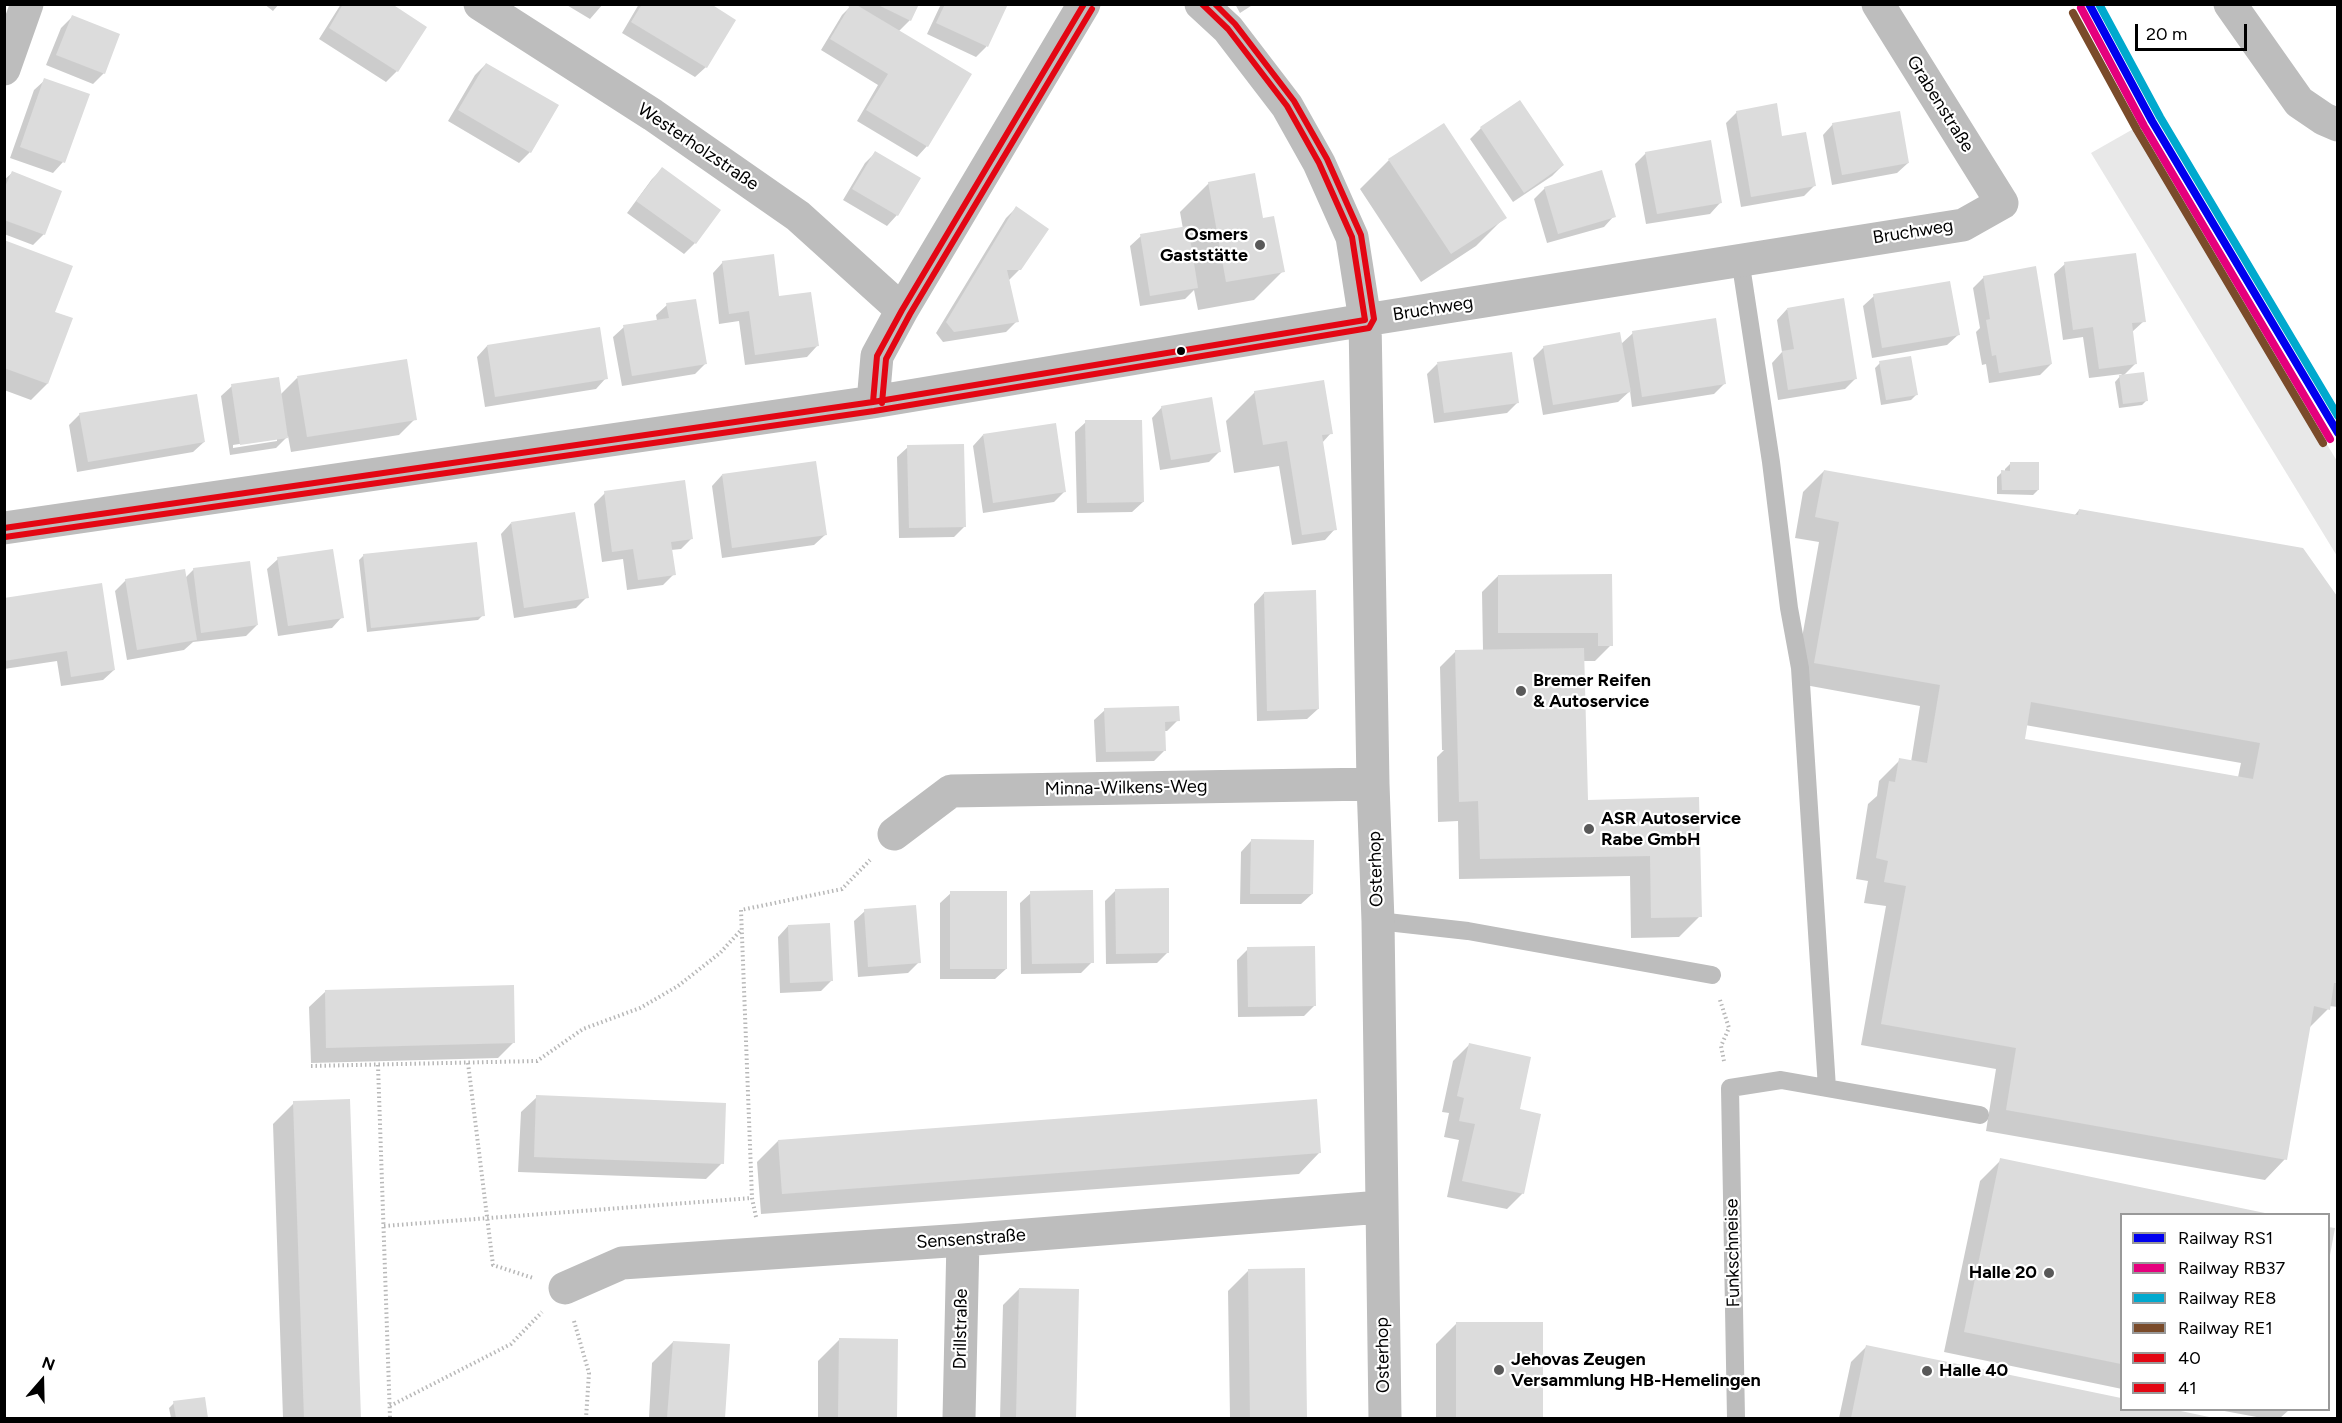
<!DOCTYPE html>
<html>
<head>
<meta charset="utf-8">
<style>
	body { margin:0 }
	#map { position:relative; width:2342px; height:1423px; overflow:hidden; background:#fff; font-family:Figtree,sans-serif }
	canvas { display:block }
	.frame { position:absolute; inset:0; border:6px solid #000; pointer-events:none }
	.legend { position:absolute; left:2120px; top:1213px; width:210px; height:198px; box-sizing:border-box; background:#fff; border:2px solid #999; margin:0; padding:8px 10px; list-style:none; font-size:18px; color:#000 }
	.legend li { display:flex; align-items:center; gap:12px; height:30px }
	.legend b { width:30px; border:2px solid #999 }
	.north { position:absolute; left:12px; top:1351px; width:60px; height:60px; -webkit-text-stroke:4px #fff; paint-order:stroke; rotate:20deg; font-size:16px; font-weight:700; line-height:24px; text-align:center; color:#000 }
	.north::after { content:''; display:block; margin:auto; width:21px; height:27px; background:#000; clip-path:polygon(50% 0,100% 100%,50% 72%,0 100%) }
	.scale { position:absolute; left:2135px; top:24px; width:112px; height:27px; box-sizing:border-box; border:3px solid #000; border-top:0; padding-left:8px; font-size:18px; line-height:21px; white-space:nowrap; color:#000; -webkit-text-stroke:4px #fff; paint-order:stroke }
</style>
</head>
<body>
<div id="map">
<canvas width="2342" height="1423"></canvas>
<div class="frame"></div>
<ul class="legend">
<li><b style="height:8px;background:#00e"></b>Railway RS1</li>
<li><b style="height:8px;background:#e5007d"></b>Railway RB37</li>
<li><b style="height:8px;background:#00a9ce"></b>Railway RE8</li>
<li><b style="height:8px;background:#7a4b2a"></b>Railway RE1</li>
<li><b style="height:8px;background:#e30613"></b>40</li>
<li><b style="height:8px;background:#e30613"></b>41</li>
</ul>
<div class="north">N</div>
<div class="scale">20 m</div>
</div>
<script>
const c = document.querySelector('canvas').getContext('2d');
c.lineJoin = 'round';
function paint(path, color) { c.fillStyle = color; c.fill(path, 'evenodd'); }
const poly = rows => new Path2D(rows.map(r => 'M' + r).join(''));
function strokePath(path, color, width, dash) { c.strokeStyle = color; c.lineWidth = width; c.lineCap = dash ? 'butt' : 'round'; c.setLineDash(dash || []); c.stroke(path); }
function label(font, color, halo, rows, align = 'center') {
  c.font = font + ' Figtree,sans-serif'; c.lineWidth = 4.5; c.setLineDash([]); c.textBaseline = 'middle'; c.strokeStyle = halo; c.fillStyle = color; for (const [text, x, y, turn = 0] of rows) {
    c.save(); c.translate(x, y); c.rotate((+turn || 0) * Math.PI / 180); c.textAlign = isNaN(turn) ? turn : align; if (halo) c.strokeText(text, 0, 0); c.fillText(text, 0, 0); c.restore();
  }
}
paint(poly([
	[2135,128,2337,461,2337,556,2091,153]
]), '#e8e8e8');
paint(poly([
	[264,4,279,4,273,11],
	[341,4,389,4,397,71,386,82,319,39],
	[565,4,603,4,590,19],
	[639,4,708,4,706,67,695,77,622,33],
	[844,4,917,4,910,20,898,32,927,146,917,157,857,121,878,85,821,50,842,15,850,7],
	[941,4,1004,4,1006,6,986,47,976,57,927,34],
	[1235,4,1254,4,1240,13],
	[72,17,104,73,93,84,46,65,61,28],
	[486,64,530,152,519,163,448,121,475,75],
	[45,80,63,162,53,173,10,158,34,90],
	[1520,102,1563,165,1552,176,1513,202,1470,139,1481,128],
	[1737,112,1781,138,1814,186,1804,196,1741,207,1726,123],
	[1833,124,1908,163,1897,173,1832,185,1823,135],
	[875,153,897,215,887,226,843,200,865,163],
	[1646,153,1720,203,1710,214,1646,224,1635,164],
	[1389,160,1505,217,1476,246,1421,282,1360,189],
	[662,169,719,210,695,243,684,254,627,213,652,179],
	[12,173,44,234,33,245,4,234,4,180],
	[1209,183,1262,219,1283,271,1254,300,1198,310,1194,290,1185,299,1140,306,1130,246,1141,236,1183,229,1180,212],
	[1545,188,1614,216,1604,227,1547,243,1534,199],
	[1016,208,1020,269,1009,280,1017,321,1006,332,943,342,936,333,1006,218],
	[4,242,53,312,47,384,31,400,4,390],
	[723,262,778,298,817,346,807,357,745,365,739,321,719,324,713,273],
	[2065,264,2144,321,2132,332,2136,363,2123,376,2147,400,2142,405,2119,408,2115,382,2122,374,2089,378,2083,337,2063,340,2054,274],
	[1984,277,2051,364,2040,375,1989,383,1986,364,1982,365,1976,332,1980,328,1973,288],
	[1874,296,1958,335,1947,345,1872,358,1863,306],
	[667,305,705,364,695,374,622,386,613,337,624,327,657,321,656,315],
	[1787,309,1856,378,1845,389,1778,400,1772,363,1782,352,1777,320],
	[1633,333,1725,383,1714,394,1632,407,1630,391,1618,402,1543,415,1533,358,1544,347,1621,344],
	[487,346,606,378,596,389,485,407,477,357],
	[1880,363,1916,395,1911,400,1881,405,1875,368],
	[1437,364,1518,402,1507,413,1434,423,1427,374],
	[297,378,415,419,399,435,291,452,288,436,276,448,230,455,221,396,232,386,280,395],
	[277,438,277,441,233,448,233,445],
	[1255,392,1331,433,1322,443,1335,529,1325,540,1292,545,1279,466,1234,473,1226,421],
	[1162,407,1220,451,1209,462,1160,470,1152,418],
	[80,414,204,442,193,452,77,472,69,425],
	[1086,422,1143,502,1132,512,1077,513,1075,432],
	[983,435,1065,491,1054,502,983,513,973,446],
	[908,447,965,526,954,537,899,538,897,457],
	[2010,464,2038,490,2033,495,1997,494,1997,477,2002,472,2005,472,2005,469],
	[1824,471,2074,516,2079,510,2302,549,2338,598,2338,1007,2329,1006,2328,1009,2308,1029,2285,1159,2265,1180,1986,1131,1996,1069,1861,1045,1886,906,1864,903,1868,881,1856,879,1868,804,1877,796,1879,781,1900,760,1911,762,1920,706,1794,683,1819,542,1795,538,1803,492],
	[2025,725,2241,763,2238,777,2023,740],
	[722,475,825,535,814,545,722,558,712,486],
	[605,493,691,539,681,549,671,550,674,574,663,585,627,590,623,559,602,562,594,504],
	[511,523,587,597,576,608,514,618,501,534],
	[364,555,483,615,478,620,367,632,359,560],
	[278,559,342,617,332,628,278,636,267,569],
	[194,569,257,625,246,636,193,642,184,650,127,660,115,591,126,580,185,578],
	[1611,575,1611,645,1595,661,1583,661,1586,802,1698,799,1700,916,1679,937,1631,938,1630,876,1459,879,1458,821,1438,822,1437,757,1444,750,1442,750,1440,667,1456,651,1483,651,1482,592,1498,576],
	[1264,593,1318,709,1307,719,1257,721,1254,604],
	[4,600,114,670,103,680,61,686,57,661,4,669],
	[1105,710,1178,720,1167,731,1164,731,1165,750,1154,761,1096,762,1094,720],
	[1251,841,1312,894,1301,904,1240,904,1241,852],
	[1116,890,1168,952,1157,963,1106,964,1105,901],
	[951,893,1006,969,995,979,940,979,940,903],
	[1031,893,1092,962,1081,973,1021,974,1020,903],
	[865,911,919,962,908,973,858,977,854,921],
	[788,926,831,981,821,991,780,993,778,937],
	[1248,949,1315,1005,1304,1016,1238,1017,1237,960],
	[325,992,514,1042,498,1058,311,1063,309,1007],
	[1469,1045,1518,1110,1523,1193,1507,1209,1447,1197,1459,1140,1444,1137,1449,1113,1442,1112,1453,1061],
	[537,1097,722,1163,706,1179,518,1172,521,1112],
	[349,1101,359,1418,283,1418,273,1124,294,1103],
	[778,1141,1319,1153,1299,1174,761,1214,757,1162],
	[2001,1160,2263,1214,2122,1214,2122,1389,1944,1352,1980,1181],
	[1249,1270,1303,1270,1305,1418,1230,1418,1228,1291],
	[1019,1289,1078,1291,1074,1418,1000,1418,1003,1305],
	[1457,1323,1541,1324,1541,1418,1436,1418,1436,1344],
	[839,1340,896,1340,896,1418,818,1418,818,1361],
	[673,1342,728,1346,723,1418,649,1418,652,1363],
	[1867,1346,2122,1400,2122,1410,2168,1410,2211,1418,1839,1418,1851,1362],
	[204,1399,207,1418,171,1418,169,1408,174,1403],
	[2219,1410,2289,1410,2280,1418,2262,1418]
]), '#0003');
paint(poly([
	[343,4,392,4,427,27,398,72,329,28],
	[642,4,711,4,736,20,707,68,631,22],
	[851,4,855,4,972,74,928,147,866,110,888,74,830,39],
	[876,4,919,4,911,21],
	[945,4,1008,4,988,47,936,23],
	[72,15,120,34,105,74,56,55],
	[486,63,559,105,531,153,458,110],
	[44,78,90,94,65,163,20,147],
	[1520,100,1564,165,1524,193,1480,127],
	[1777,103,1782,136,1806,132,1816,186,1751,197,1736,111],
	[1900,111,1909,163,1842,175,1832,123],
	[1444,123,1507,218,1451,254,1388,159],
	[1711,140,1722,203,1657,214,1645,152],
	[875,151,921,178,898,216,852,189],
	[662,167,721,210,696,244,636,201],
	[1602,170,1616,217,1558,234,1544,187],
	[12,171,62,191,45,235,4,220,4,189],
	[1255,173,1263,218,1274,216,1285,272,1226,282,1208,182],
	[1016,206,1049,229,1021,270,1007,270,1019,322,954,332,946,322],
	[1188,226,1198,288,1150,296,1140,234],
	[4,240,73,266,55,312,73,318,48,384,4,368],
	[2136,253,2146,322,2132,323,2137,364,2099,369,2093,327,2073,330,2064,262],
	[774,254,779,296,811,292,819,346,755,355,749,311,729,314,722,261],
	[2036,266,2052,364,1999,373,1996,355,1992,356,1986,320,1990,319,1983,276],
	[1950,281,1960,335,1882,348,1873,294],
	[1844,298,1857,379,1788,390,1782,351,1794,349,1787,308],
	[696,299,707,364,632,376,623,325,669,318,666,303],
	[1716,318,1726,384,1642,397,1632,331],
	[600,327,608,379,495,397,487,345],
	[1620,332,1631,392,1553,405,1543,346],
	[1512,352,1519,403,1444,413,1437,362],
	[1911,356,1918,395,1886,400,1879,361],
	[407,359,417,420,307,437,297,376],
	[2144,372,2148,401,2123,404,2119,375],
	[279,377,288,438,240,445,231,384],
	[1324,380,1333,434,1322,435,1337,530,1302,535,1287,441,1263,445,1254,391],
	[197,394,205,442,88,462,79,413],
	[1212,397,1221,452,1171,460,1161,406],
	[1085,420,1142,420,1144,502,1087,503],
	[1056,423,1066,492,993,503,983,434],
	[964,444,966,527,909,528,907,445],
	[816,461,827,535,732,548,722,474],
	[2010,462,2039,462,2039,490,2002,490,2001,470,2010,471],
	[1824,470,2078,515,2079,509,2303,548,2337,596,2337,983,2334,983,2330,1010,2314,1006,2287,1160,2006,1110,2016,1048,1881,1024,1906,886,1884,882,1888,861,1876,858,1889,781,1895,782,1899,758,1927,763,1940,685,1814,663,1839,522,1815,517],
	[2031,702,2260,743,2253,779,2025,739],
	[685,480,693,539,671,542,676,575,638,580,633,549,612,552,604,491],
	[575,512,589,598,524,608,511,522],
	[477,542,485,616,371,628,363,554],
	[333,549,344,618,288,626,277,557],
	[250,561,258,625,201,633,193,568],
	[185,569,197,640,137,650,125,579],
	[1612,574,1613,646,1598,646,1598,633,1498,633,1498,575],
	[102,583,115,670,71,677,67,651,4,661,4,598],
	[1316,590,1319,709,1267,711,1264,592],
	[1584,648,1588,800,1699,797,1702,917,1651,918,1650,856,1480,859,1478,801,1459,802,1455,650],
	[1179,706,1180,721,1165,722,1166,751,1106,752,1104,708],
	[1251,839,1314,840,1313,894,1250,894],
	[1169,888,1169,953,1116,954,1115,889],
	[1093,890,1094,963,1032,964,1030,891],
	[950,891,1007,891,1007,969,950,969],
	[916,905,921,963,868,967,864,909],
	[830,923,833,981,790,983,788,925],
	[1315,946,1316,1006,1248,1007,1247,947],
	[514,985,515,1043,326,1048,325,990],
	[1469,1043,1531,1057,1520,1109,1541,1114,1524,1194,1462,1181,1475,1124,1459,1121,1464,1098,1457,1096],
	[536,1095,726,1103,724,1164,534,1157],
	[350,1099,361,1418,304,1418,293,1101],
	[1317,1099,1321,1153,782,1194,778,1140],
	[2000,1158,2265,1213,2265,1214,2121,1215,2121,1364,1964,1332],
	[2328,1227,2335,1228,2330,1255,2328,1255],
	[1305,1268,1307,1418,1250,1418,1248,1269],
	[1019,1288,1079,1289,1076,1418,1016,1418],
	[1456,1322,1543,1322,1543,1418,1456,1418],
	[839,1338,898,1339,897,1418,838,1418],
	[673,1341,730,1344,725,1418,667,1418],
	[1866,1345,2121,1398,2121,1410,2176,1410,2214,1418,1851,1418],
	[205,1397,208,1418,176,1418,173,1401]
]), '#dcdcdc');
strokePath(poly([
	[1720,1000,1729,1028,1721,1046,1724,1061],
	[468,1063,493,1265,533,1278],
	[378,1065,390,1418],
	[311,1066,537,1061,583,1029,640,1008,678,986,720,953,742,929],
	[756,1217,752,1198,741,910,842,889,870,860],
	[384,1226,752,1198],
	[574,1321,589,1373,586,1418],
	[390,1406,511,1344,542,1312]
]), '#b8b8b8', 4, [1.5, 3]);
strokePath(poly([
	[1740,259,1771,462,1789,608,1800,668,1827,1088],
	[1378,921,1468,931,1712,975],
	[1736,1418,1730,1088,1781,1080,1980,1115]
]), '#bdbdbd', 18);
strokePath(poly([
	[480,4,653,115,798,216,902,310],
	[1201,4,1228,29,1287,106,1319,163,1352,237,1365,320,1373,784,1378,921,1385,1418],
	[2230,4,2299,102,2324,119,2338,125],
	[4,69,27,4],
	[873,402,877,356,902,310,1084,4],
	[4,528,873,402,1365,320,1963,225,2002,203,1878,4],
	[894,834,951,791,1373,784],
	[565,1288,622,1263,963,1240,1381,1207],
	[959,1418,963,1240]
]), '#bdbdbd', 33);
strokePath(poly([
	[873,402,877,356,902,310,1084,4],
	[4,528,873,402,1365,320,1352,237,1319,163,1287,106,1228,29,1202,4]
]), '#e30613', 6);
strokePath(poly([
	[882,403,886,359,910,314,1092,9],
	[5,537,874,411,1369,328,1374,319,1361,235,1327,159,1294,101,1235,24,1215,4]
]), '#e30613', 6);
strokePath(poly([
	[2089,4,2152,121,2338,433]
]), '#00e', 8);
strokePath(poly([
	[2081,8,2144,126,2330,439]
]), '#e5007d', 8);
strokePath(poly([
	[2099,4,2160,117,2338,416]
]), '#00a9ce', 8);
strokePath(poly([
	[2073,13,2137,130,2323,443]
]), '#7a4b2a', 8);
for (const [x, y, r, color] of [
	[1260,245,6,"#595959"],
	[1181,351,5,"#000"],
	[1521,691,6,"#595959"],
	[1589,829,6,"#595959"],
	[2049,1273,6,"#595959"],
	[1499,1370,6,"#595959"],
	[1927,1371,6,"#595959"]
]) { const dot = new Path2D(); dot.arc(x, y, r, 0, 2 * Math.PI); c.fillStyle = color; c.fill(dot); strokePath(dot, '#fff', 2); }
label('18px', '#000', '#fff', [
	["Grabenstraße",1940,104,58],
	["Westerholzstraße",698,147,34],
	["Bruchweg",1913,232,-9],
	["Bruchweg",1433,309,-9],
	["Minna-Wilkens-Weg",1126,788,-1],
	["Osterhop",1376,869,-92],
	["Sensenstraße",971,1239,-4],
	["Funkschneise",1733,1253,-91],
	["Drillstraße",961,1329,-89],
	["Osterhop",1383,1355,-91]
]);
label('bold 18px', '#000', '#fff', [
	["Osmers",1248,235,"right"],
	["Gaststätte",1248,256,"right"],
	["Bremer Reifen",1533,681],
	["& Autoservice",1533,702],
	["ASR Autoservice",1601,819],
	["Rabe GmbH",1601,840],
	["Halle 20",2037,1273,"right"],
	["Jehovas Zeugen",1511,1360],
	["Versammlung HB-Hemelingen",1511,1381],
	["Halle 40",1939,1371]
], 'left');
</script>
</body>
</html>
